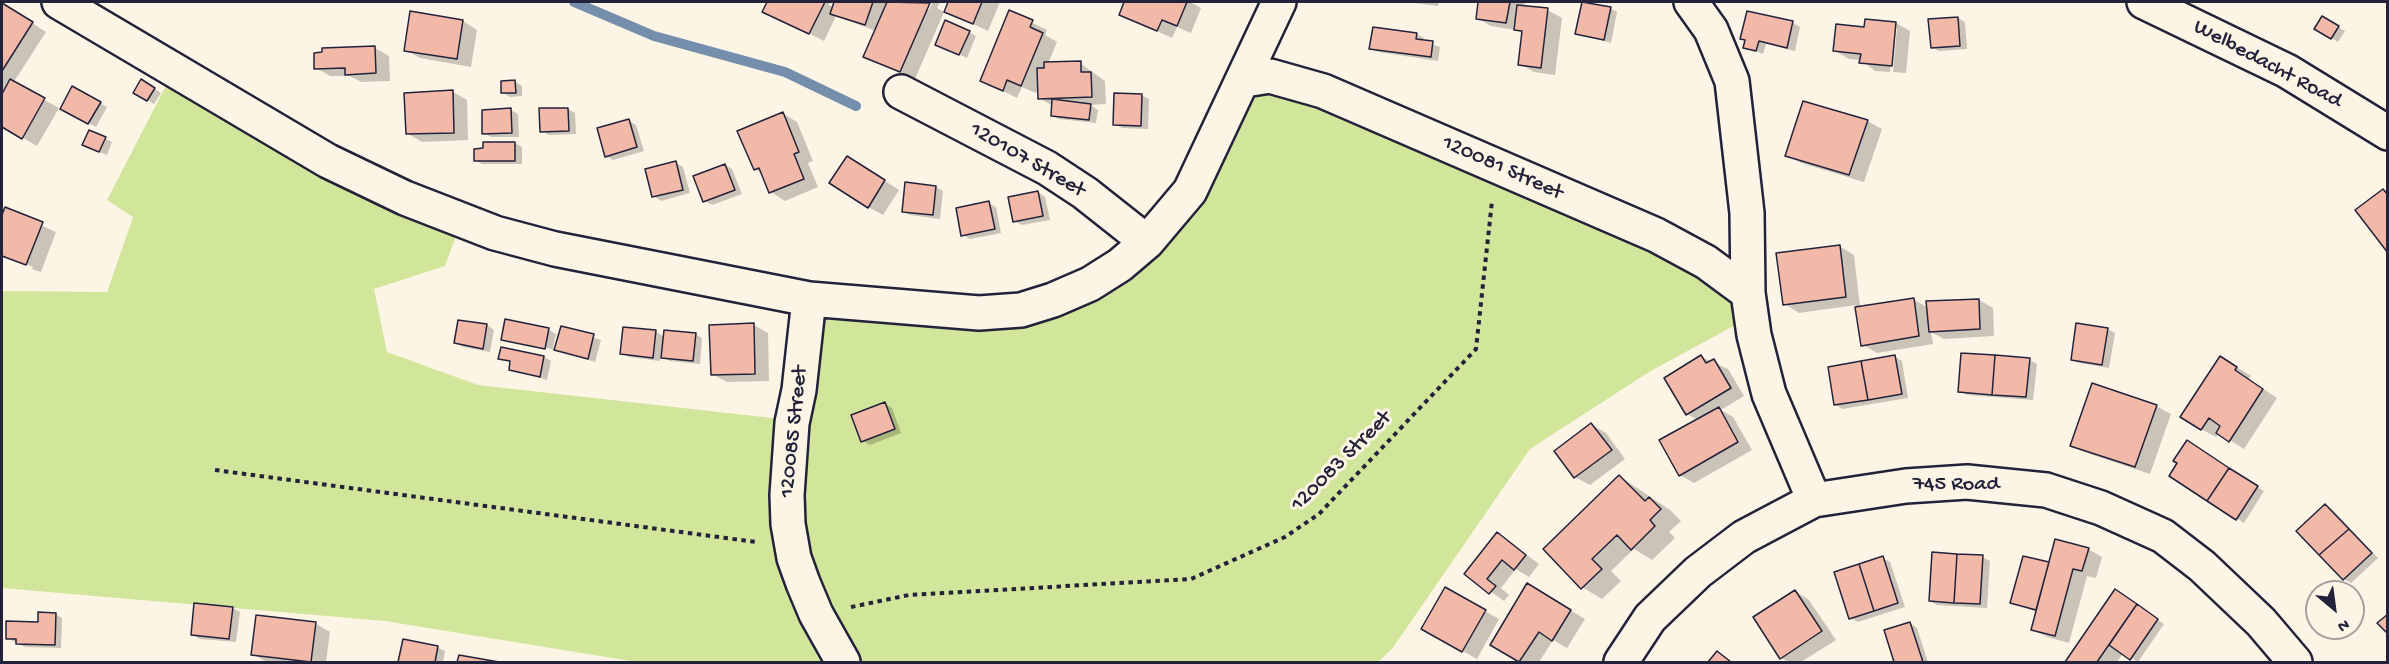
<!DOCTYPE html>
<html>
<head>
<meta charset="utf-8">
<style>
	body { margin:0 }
	#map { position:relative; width:2389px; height:664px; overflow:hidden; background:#fcf5e5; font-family:"Gochi Hand",sans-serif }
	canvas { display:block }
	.frame { position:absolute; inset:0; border:3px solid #22223b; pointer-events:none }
	.north { position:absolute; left:2305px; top:580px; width:60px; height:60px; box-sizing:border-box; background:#fcf5e5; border:2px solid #a5a1a1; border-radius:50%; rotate:151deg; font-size:16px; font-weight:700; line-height:24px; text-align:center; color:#22223b }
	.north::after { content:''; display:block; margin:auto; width:21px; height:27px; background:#22223b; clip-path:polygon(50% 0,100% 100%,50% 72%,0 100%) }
</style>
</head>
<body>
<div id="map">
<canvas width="2389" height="664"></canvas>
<div class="frame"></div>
<div class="north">N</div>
</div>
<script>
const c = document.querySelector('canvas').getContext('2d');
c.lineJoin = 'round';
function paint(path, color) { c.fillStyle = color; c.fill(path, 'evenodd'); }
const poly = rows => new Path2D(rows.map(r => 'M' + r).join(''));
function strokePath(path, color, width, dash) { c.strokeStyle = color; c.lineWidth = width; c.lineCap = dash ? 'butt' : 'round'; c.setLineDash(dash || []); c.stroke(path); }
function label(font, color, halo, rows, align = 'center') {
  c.font = font + ' "Gochi Hand",sans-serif'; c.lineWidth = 6; c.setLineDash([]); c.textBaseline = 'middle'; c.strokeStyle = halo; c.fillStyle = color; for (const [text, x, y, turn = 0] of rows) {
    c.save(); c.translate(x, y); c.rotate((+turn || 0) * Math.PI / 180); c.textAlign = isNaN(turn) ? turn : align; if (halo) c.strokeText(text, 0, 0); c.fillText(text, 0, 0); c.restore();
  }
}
paint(poly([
	[172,74,461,222,445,266,374,289,387,352,478,385,790,420,807,299,984,317,1124,266,1244,80,1269,77,1705,266,1748,318,1649,372,1530,449,1392,649,1378,662,637,662,385,621,2,588,2,291,107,292,133,217,107,200]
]), '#d2e69b');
paint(poly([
	[769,2,830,2,829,5,833,7,835,2,929,2,926,9,929,10,933,2,940,2,937,8,944,12,915,79,865,56,876,31,836,16,824,41,764,11],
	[949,2,1000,2,988,31,945,11],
	[1126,2,1190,2,1201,8,1191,33,1177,27,1172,38,1120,14],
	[1406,2,1439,2,1438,6],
	[1480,2,1525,2,1524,7,1547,10,1562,18,1555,75,1534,72,1520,64,1523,34,1516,30,1491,26,1477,18],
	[2,4,46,32,13,83,59,108,37,146,2,126],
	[1610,8,1617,12,1611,43,1577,33],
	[1010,12,1047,30,1045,35,1057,42,1048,64,1080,63,1105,81,1106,104,1090,105,1098,110,1096,123,1059,119,1052,115,1053,106,1039,98,1039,85,1036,93,1022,87,1017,98,981,80],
	[412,13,463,21,477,30,471,67,420,58,406,50],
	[1748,13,1793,23,1800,27,1795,51,1766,44,1763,54,1745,47,1746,41,1742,38],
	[1958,18,1965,22,1967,49,1939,51,1932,47],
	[2323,18,2345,31,2338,42,2316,28],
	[1866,20,1896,23,1910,31,1906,73,1893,72,1897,28,1894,28,1890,72,1875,71,1861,60,1849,59,1835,51,1865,28],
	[969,32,976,36,967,58,944,48],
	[1416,34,1424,38,1423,41,1440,47,1438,61,1378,52,1371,48],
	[375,48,389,56,390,81,361,82,350,76,330,76,316,68],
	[142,81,161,93,154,104,135,92],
	[515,82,522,86,522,96,510,97,503,93],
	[73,88,107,107,96,127,62,109],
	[453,92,467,100,468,140,422,142,407,133],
	[1141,95,1149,99,1148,129,1122,128,1115,124],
	[568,109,575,113,576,134,549,135,542,131,541,110],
	[511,110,518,114,519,137,491,137,484,133],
	[782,113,797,122,813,161,808,163,818,187,785,201,771,192,763,174,755,169],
	[629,121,636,125,644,151,613,160,606,156],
	[1867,121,1882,129,1864,182,1801,163,1787,155],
	[90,132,112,142,107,155,91,149],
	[515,143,522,147,522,164,482,164,475,160],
	[676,163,683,167,690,193,661,201,654,196],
	[725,165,732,169,742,194,712,205,705,201],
	[862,166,899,190,883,215,868,207],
	[906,184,936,187,943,191,940,219,910,215,903,211],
	[1038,192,1045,197,1050,220,1022,225,1014,221],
	[988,203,996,207,1001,233,970,239,963,235],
	[5,209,56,232,41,272,32,269,33,267,2,254,2,256,2,219],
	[1839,246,1854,255,1860,307,1913,299,1928,308,1979,300,1993,308,1994,336,1944,339,1931,332,1933,344,1877,353,1863,345,1856,305,1799,313,1785,304],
	[459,321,487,325,494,330,490,352,463,347,455,342],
	[754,325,768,333,769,381,727,382,712,374],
	[562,328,601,340,595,362,556,350],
	[2107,329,2115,333,2109,368,2079,363,2072,359],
	[549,330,556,334,552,352,552,349,503,339],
	[656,332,665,337,695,334,702,338,700,364,670,361,661,356,660,361,629,357,622,353],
	[502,349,544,357,551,361,547,380,510,369,512,363,500,358],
	[1701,357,1728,369,1744,396,1721,410,1733,417,1752,450,1694,483,1680,475,1698,420,1687,414],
	[1895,357,1902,361,1908,398,1842,409,1835,404],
	[2030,360,2037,364,2033,400,1967,395,1960,391],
	[2235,366,2251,376,2248,379,2277,398,2244,449,2219,433,2216,437,2201,429],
	[885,404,892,408,901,433,870,445,863,441],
	[2156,406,2171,414,2150,474,2087,453,2072,445],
	[1592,425,1606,433,1625,459,1590,485,1575,477],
	[1619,476,1670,510,1681,521,1669,532,1675,538,1652,560,1634,549,1611,571,1621,581,1602,599,1582,587],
	[2171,476,2242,478,2264,491,2244,523],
	[2326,505,2333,510,2378,558,2351,583,2344,579],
	[1498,534,1539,564,1529,577,1516,569,1501,588,1509,595,1504,601,1466,574],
	[2088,549,2102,557,2096,578,2087,576,2069,643,2047,637,2032,629,2037,612,2012,603,2050,564],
	[1982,557,1990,561,1987,608,1937,605,1930,601],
	[1883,558,1890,562,1905,607,1858,622,1851,618],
	[1528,585,1585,619,1567,648,1553,640,1539,662,1522,662,1492,645],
	[1445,589,1499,619,1477,659,1423,629],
	[1795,591,1809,600,1836,640,1801,662,1789,662,1781,658],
	[2115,591,2164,624,2138,662,2123,653,2117,662,2067,662],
	[232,608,240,612,236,642,200,639,193,635],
	[55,614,62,618,61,648,25,647,7,638],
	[1910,623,1917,628,1928,662,1896,662,1886,631],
	[316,624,330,632,326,662,267,662,252,654],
	[404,641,437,647,445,651,443,662,400,662]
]), '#0003');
strokePath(poly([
	[574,2,654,36,785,72,856,106]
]), '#758eac', 10);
const building = poly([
	[767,2,825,2,809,34,762,12,767,2],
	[834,2,873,2,865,25,830,14,834,2],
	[887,2,930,3,900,72,863,57,887,2],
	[948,2,982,2,973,24,944,12,948,2],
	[1124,2,1187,2,1177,26,1162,20,1157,31,1119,15,1124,2],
	[1478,2,1510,2,1506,23,1476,19,1478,2],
	[1582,2,1611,7,1604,40,1575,34,1582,2],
	[2,3,33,22,2,71,2,3],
	[1517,5,1548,8,1541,68,1518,65,1522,31,1514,30,1517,5],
	[1009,10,1033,20,1030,27,1043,33,1021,86,1007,80,1003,91,980,81,1009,10],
	[410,11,463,20,457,59,404,51,410,11],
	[1747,11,1793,21,1787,48,1759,41,1756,51,1743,48,1745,40,1740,39,1747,11],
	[2322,16,2339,26,2331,39,2314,29,2322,16],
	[1958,17,1960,46,1931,48,1928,19,1958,17],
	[1865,19,1896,22,1892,66,1859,63,1861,54,1833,51,1836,24,1864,27,1865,19],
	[945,20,970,31,959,55,935,45,945,20],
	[1373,27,1417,33,1416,39,1433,41,1431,57,1369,49,1373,27],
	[375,46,376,73,345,75,345,68,314,69,314,53,322,52,322,48,375,46],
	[1081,61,1081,72,1091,72,1092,97,1038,99,1037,68,1044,68,1044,62,1081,61],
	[10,79,45,98,22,139,2,127,2,94,10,79],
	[141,79,155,88,147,101,133,93,141,79],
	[515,80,516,93,501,93,501,81,515,80],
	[72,86,101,102,88,124,60,109,72,86],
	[453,90,454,133,406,134,404,93,453,90],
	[1114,93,1142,94,1141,126,1113,125,1114,93],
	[1052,99,1091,104,1089,120,1051,116,1052,99],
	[1803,101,1868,120,1849,175,1785,156,1803,101],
	[511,108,512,133,482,134,482,110,511,108],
	[539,108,568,108,569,131,540,132,539,108],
	[783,112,799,152,794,154,804,179,769,193,759,168,754,170,737,131,783,112],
	[629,119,637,147,605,157,597,128,629,119],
	[89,130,106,137,99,152,82,145,89,130],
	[483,142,515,142,515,161,474,161,474,149,483,148,483,142],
	[847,156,885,180,868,208,829,183,847,156],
	[676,161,683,190,652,197,645,169,676,161],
	[725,164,735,190,703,202,693,176,725,164],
	[905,182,936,186,933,215,902,212,905,182],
	[2383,189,2388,195,2388,253,2355,210,2383,189],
	[1038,191,1043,216,1013,222,1008,197,1038,191],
	[989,201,995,229,961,236,956,208,989,201],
	[5,207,43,222,26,265,2,256,2,215,5,207],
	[1840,245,1846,297,1783,305,1776,253,1840,245],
	[1914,298,1919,336,1861,346,1855,307,1914,298],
	[1979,299,1980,329,1929,332,1926,301,1979,299],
	[505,319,549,328,545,349,501,340,505,319],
	[458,320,487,324,483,349,454,343,458,320],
	[754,323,755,374,711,375,709,325,754,323],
	[2076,323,2108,328,2102,365,2071,360,2076,323],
	[561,326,594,334,588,359,554,350,561,326],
	[623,327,656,330,653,358,620,354,623,327],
	[664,330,696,333,693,361,661,358,664,330],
	[501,347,544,356,540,377,509,370,510,361,498,359,501,347],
	[1961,353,1995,355,1992,395,1958,392,1961,353],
	[1701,355,1706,363,1714,359,1731,388,1686,415,1664,378,1701,355],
	[1895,355,1902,394,1868,400,1861,361,1895,355],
	[1995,355,2030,358,2026,397,1992,395,1995,355],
	[2220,356,2237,367,2235,370,2263,389,2229,442,2216,433,2220,426,2209,418,2201,430,2180,417,2220,356],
	[1861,361,1868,400,1834,405,1828,367,1861,361],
	[2092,383,2157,405,2135,467,2070,446,2092,383],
	[885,402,895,429,861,442,851,415,885,402],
	[1719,407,1738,442,1679,476,1659,440,1719,407],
	[1591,423,1612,450,1574,478,1554,451,1591,423],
	[2187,440,2229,468,2207,501,2169,476,2177,463,2173,461,2187,440],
	[2229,468,2258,486,2236,520,2207,501,2229,468],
	[1619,475,1645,501,1649,497,1661,509,1650,520,1655,526,1631,550,1617,535,1592,559,1602,569,1581,589,1543,549,1619,475],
	[2325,504,2349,529,2319,555,2296,531,2325,504],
	[2349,529,2372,553,2343,580,2319,555,2349,529],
	[1497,532,1526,555,1514,570,1502,560,1487,579,1496,586,1489,594,1464,574,1497,532],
	[2055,539,2089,548,2082,571,2073,569,2055,636,2031,630,2055,539],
	[1932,552,1957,554,1954,603,1929,601,1932,552],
	[1957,554,1983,555,1980,604,1954,603,1957,554],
	[1883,556,1898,603,1874,611,1859,564,1883,556],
	[2023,556,2049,562,2036,610,2010,603,2023,556],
	[1859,564,1874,611,1849,619,1834,572,1859,564],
	[1527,583,1571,610,1552,641,1539,632,1519,662,1490,645,1527,583],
	[1445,587,1486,610,1462,652,1421,629,1445,587],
	[2115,589,2137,604,2097,662,2065,662,2115,589],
	[1795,590,1822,631,1780,659,1753,617,1795,590],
	[194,603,233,607,229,639,191,635,194,603],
	[2137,604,2158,619,2130,660,2109,645,2137,604],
	[38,612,56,613,55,645,16,644,16,639,6,639,6,621,38,622,38,612],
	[2388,614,2388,634,2377,623,2388,614],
	[256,615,316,622,311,662,251,655,256,615],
	[1910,622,1923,662,1894,662,1884,630,1910,622],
	[403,639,438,646,435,662,398,662,403,639],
	[1717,651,1731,662,1708,662,1717,651],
	[459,655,499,662,457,662,459,655]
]);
paint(building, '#f2b9a9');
strokePath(building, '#22223b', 1.5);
const minor = poly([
	[59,2,328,161,405,198,495,233,555,249,809,299,979,313,1021,310,1053,300,1090,284,1120,265,1147,242,1190,191,1279,2],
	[1691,2,1711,30,1732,81,1747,213,1748,293,1754,335,1769,394,1814,500],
	[2144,2,2287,71,2388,133],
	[1245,80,1270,76,1323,91,1656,235,1706,262,1748,293],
	[901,92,1047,168,1085,193,1147,242],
	[809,299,799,390,792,423,787,495,788,524,794,558,803,583,816,614,843,662],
	[1621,662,1650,618,1698,572,1744,537,1814,500,1906,486,1967,482,2046,490,2101,508,2163,536,2202,566,2261,622,2295,662]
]);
strokePath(minor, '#22223b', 38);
strokePath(poly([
	[215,470,756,542],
	[851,607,909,595,1191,579,1285,537,1319,514,1476,349,1492,201]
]), '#22223b', 4, [4.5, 4.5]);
strokePath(minor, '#fcf5e5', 33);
label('22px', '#22223b', '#fcf5e5', [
	["Welbedacht Road",2267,65,28],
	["120107 Street",1027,161,30],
	["120081 Street",1502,169,24],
	["120085 Street",795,432,-84],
	["120083 Street",1342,462,-45],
	["745 Road",1956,486]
]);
</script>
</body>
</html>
